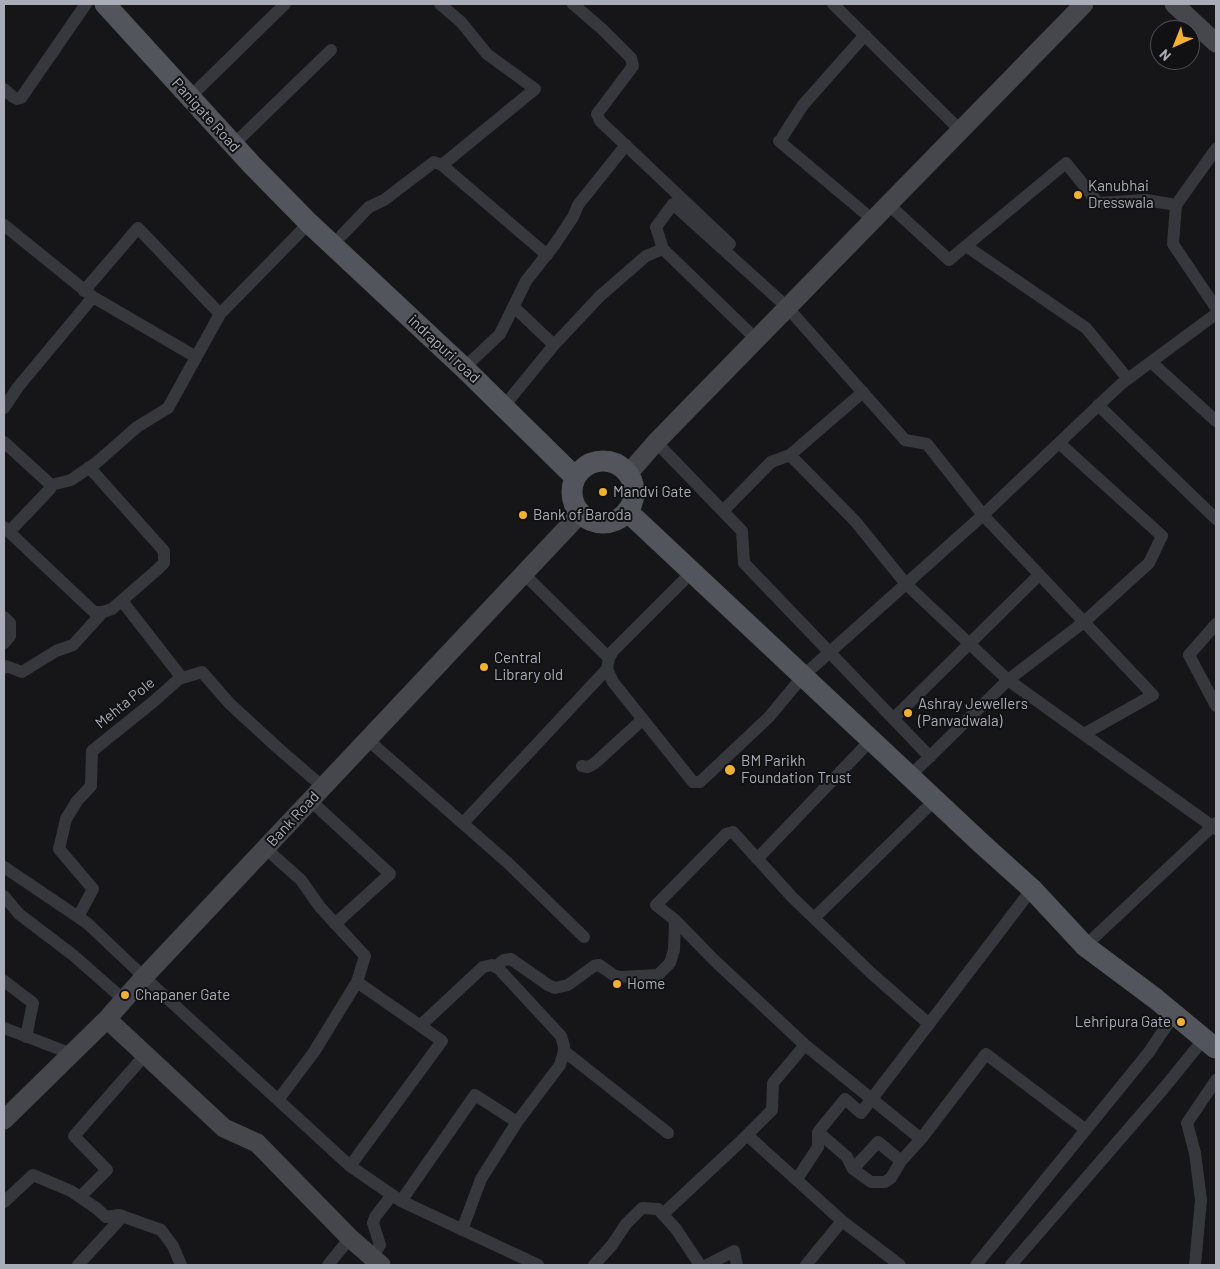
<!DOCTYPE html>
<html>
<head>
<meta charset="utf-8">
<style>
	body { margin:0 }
	#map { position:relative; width:1220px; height:1269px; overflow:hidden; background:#161618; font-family:Barlow,sans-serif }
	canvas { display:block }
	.frame { position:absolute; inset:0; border:5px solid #a8adb8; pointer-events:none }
	.north { position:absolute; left:1150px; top:20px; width:50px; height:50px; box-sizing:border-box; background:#111113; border:1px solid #4d4f55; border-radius:50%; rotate:224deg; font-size:14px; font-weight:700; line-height:20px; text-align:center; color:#a8adb8 }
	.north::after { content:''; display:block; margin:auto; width:18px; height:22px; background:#f2b134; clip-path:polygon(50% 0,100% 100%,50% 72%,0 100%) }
</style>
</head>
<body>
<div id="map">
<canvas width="1220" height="1269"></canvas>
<div class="frame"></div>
<div class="north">N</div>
</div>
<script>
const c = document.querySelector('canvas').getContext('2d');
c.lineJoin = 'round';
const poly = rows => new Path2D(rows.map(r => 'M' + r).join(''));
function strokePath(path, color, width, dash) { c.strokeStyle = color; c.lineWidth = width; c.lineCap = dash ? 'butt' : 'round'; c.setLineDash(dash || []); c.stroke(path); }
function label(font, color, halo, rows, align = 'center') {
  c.font = font + ' Barlow,sans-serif'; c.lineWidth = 4; c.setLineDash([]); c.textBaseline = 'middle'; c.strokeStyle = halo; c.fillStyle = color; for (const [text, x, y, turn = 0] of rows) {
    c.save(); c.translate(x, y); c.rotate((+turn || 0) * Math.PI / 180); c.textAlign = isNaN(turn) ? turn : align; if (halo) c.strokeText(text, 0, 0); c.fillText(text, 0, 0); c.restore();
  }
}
strokePath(poly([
	[440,4,461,22,487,54,535,89,442,165,547,255],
	[573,4,602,29,631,58,633,66,597,114,600,121,730,244],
	[833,4,960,130],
	[4,89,13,97,17,99,21,98,86,4],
	[190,97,285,4],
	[783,136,803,105,865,35],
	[779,141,873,220],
	[233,145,331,50],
	[888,204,949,260,1066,163,1098,203,1146,200,1176,205,1216,149],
	[1176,205,1173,244,1216,308],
	[4,225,93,297,18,387,4,408],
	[342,235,369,207,384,200,434,162,442,165],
	[966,246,1086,328,1128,379],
	[663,249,656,227,673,204,787,307,905,440,927,444,983,515,1153,695,1084,734],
	[84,291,138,228,220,314],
	[93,297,196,357],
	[514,307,554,345],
	[1151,362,1216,421],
	[464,368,500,334,526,281,555,244,573,217,578,205,626,145],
	[1098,405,1216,519],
	[504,406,554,345,600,296,646,256,663,249,756,339],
	[4,442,51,485,50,489,9,532],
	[656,442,742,531,744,563,930,757],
	[790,455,855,521,906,584,1008,680,1216,829],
	[51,485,71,480,96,463,137,427,168,408,220,314,309,223],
	[723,511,771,462,790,455,863,392],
	[4,527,94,612,103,612,112,609,158,569,164,563,164,551,89,467],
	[692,572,613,651,609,658,607,669,613,682,693,782,700,782,769,717,803,676,983,515,1121,384,1216,314],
	[524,574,609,658],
	[122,601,182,678],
	[4,617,10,623,10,636,4,643],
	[1216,624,1189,655,1216,706],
	[4,668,6,666,22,672,56,651,73,645,103,612],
	[893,719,1039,575],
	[368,740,508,863,584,937],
	[582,766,588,767,595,763,643,719],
	[910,776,1008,680,1084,622,1149,563,1162,536,1059,443],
	[311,801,390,874,335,924],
	[463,823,607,669],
	[265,848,301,880,320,907,365,956,357,982,314,1052,278,1100],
	[757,859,871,740],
	[4,867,87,923,144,977,350,1166,401,1201,538,1265],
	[4,896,19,914,73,955,123,999],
	[78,917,93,889,59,849,66,819,77,801,91,786,92,751,153,702,179,679,202,672,230,704,279,749,323,787],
	[814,918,935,800],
	[1085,946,1216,823],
	[495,967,504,960,511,959,548,985,555,988,568,985,594,966,599,965,615,976,620,977,658,975,670,963,674,950,675,920],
	[4,981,33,1003,26,1037],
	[420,1026,483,967,492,965,498,968,561,1036,564,1046,564,1051,560,1065,517,1122],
	[4,1028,72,1054],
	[805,1045,714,960,675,920,656,905,726,834,733,832,792,897,870,972,929,1024],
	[564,1051,668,1133],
	[818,1132,845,1099,861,1113,1032,889],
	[747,1135,842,1221],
	[350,1166,442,1041,357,982],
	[853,1169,871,1182,885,1182,891,1178,901,1161],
	[797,1179,818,1147,818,1132,847,1157,853,1169,878,1142,901,1161,921,1139],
	[80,1197,107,1170,74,1136,145,1055],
	[401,1201,475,1095,517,1122,481,1179,462,1230],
	[4,1202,33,1175,71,1191,96,1208,106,1217,119,1215,161,1230,173,1246,181,1265],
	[663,1214,739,1143,772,1110,773,1083,805,1045,921,1139,986,1054,1086,1130],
	[372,1257,380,1245,373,1223,375,1217,392,1195],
	[78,1265,123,1216],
	[328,1265,350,1238],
	[594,1265,612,1245,626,1224,642,1208,658,1209,676,1229,700,1265],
	[707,1265,734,1251,737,1265],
	[806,1265,842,1221,900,1265],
	[976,1265,1149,1052,1173,1016],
	[1011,1265,1164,1088,1203,1040],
	[1195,1265,1201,1200,1195,1153,1187,1123,1216,1080]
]), '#37383d', 12);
strokePath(poly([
	[1174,4,1216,43],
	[628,474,656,442,1084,4],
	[107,1019,224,1128,257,1143,350,1238,381,1265],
	[4,1120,107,1019,144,977,580,514]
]), '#45474d', 19);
strokePath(poly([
	[105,4,252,165,309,223,464,368,575,477],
	'572 492a31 31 0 1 1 62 0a31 31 0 1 1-62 0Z',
	[627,511,982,844,1032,889,1085,946,1156,999,1215,1048]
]), '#53555c', 21);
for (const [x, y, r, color] of [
	[1078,195,5,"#f2b134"],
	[603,492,5,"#f2b134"],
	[523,515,5,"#f2b134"],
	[484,667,5,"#f2b134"],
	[908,713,5,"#f2b134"],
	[730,770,6,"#f2b134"],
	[617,984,5,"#f2b134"],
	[125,995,5,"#f2b134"],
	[1181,1022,5,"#f2b134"]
]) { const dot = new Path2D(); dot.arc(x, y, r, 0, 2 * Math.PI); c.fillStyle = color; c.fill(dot); strokePath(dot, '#111113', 2); }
label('15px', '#a8adb8', '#111113', [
	["Panigate Road",206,115,48],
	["indrapuri road",444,349,43],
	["Mehta Pole",125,703,-39],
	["Bank Road",293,819,-47]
]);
label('15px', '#a8adb8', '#111113', [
	["Kanubhai",1088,186],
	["Dresswala",1088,203],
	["Mandvi Gate",613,492],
	["Bank of Baroda",533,515],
	["Central",494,658],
	["Library old",494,675],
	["Ashray Jewellers",918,704],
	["(Panvadwala)",918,721],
	["BM Parikh",741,761],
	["Foundation Trust",741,778],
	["Home",627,984],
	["Chapaner Gate",135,995],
	["Lehripura Gate",1171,1022,"right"]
], 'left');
</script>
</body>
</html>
